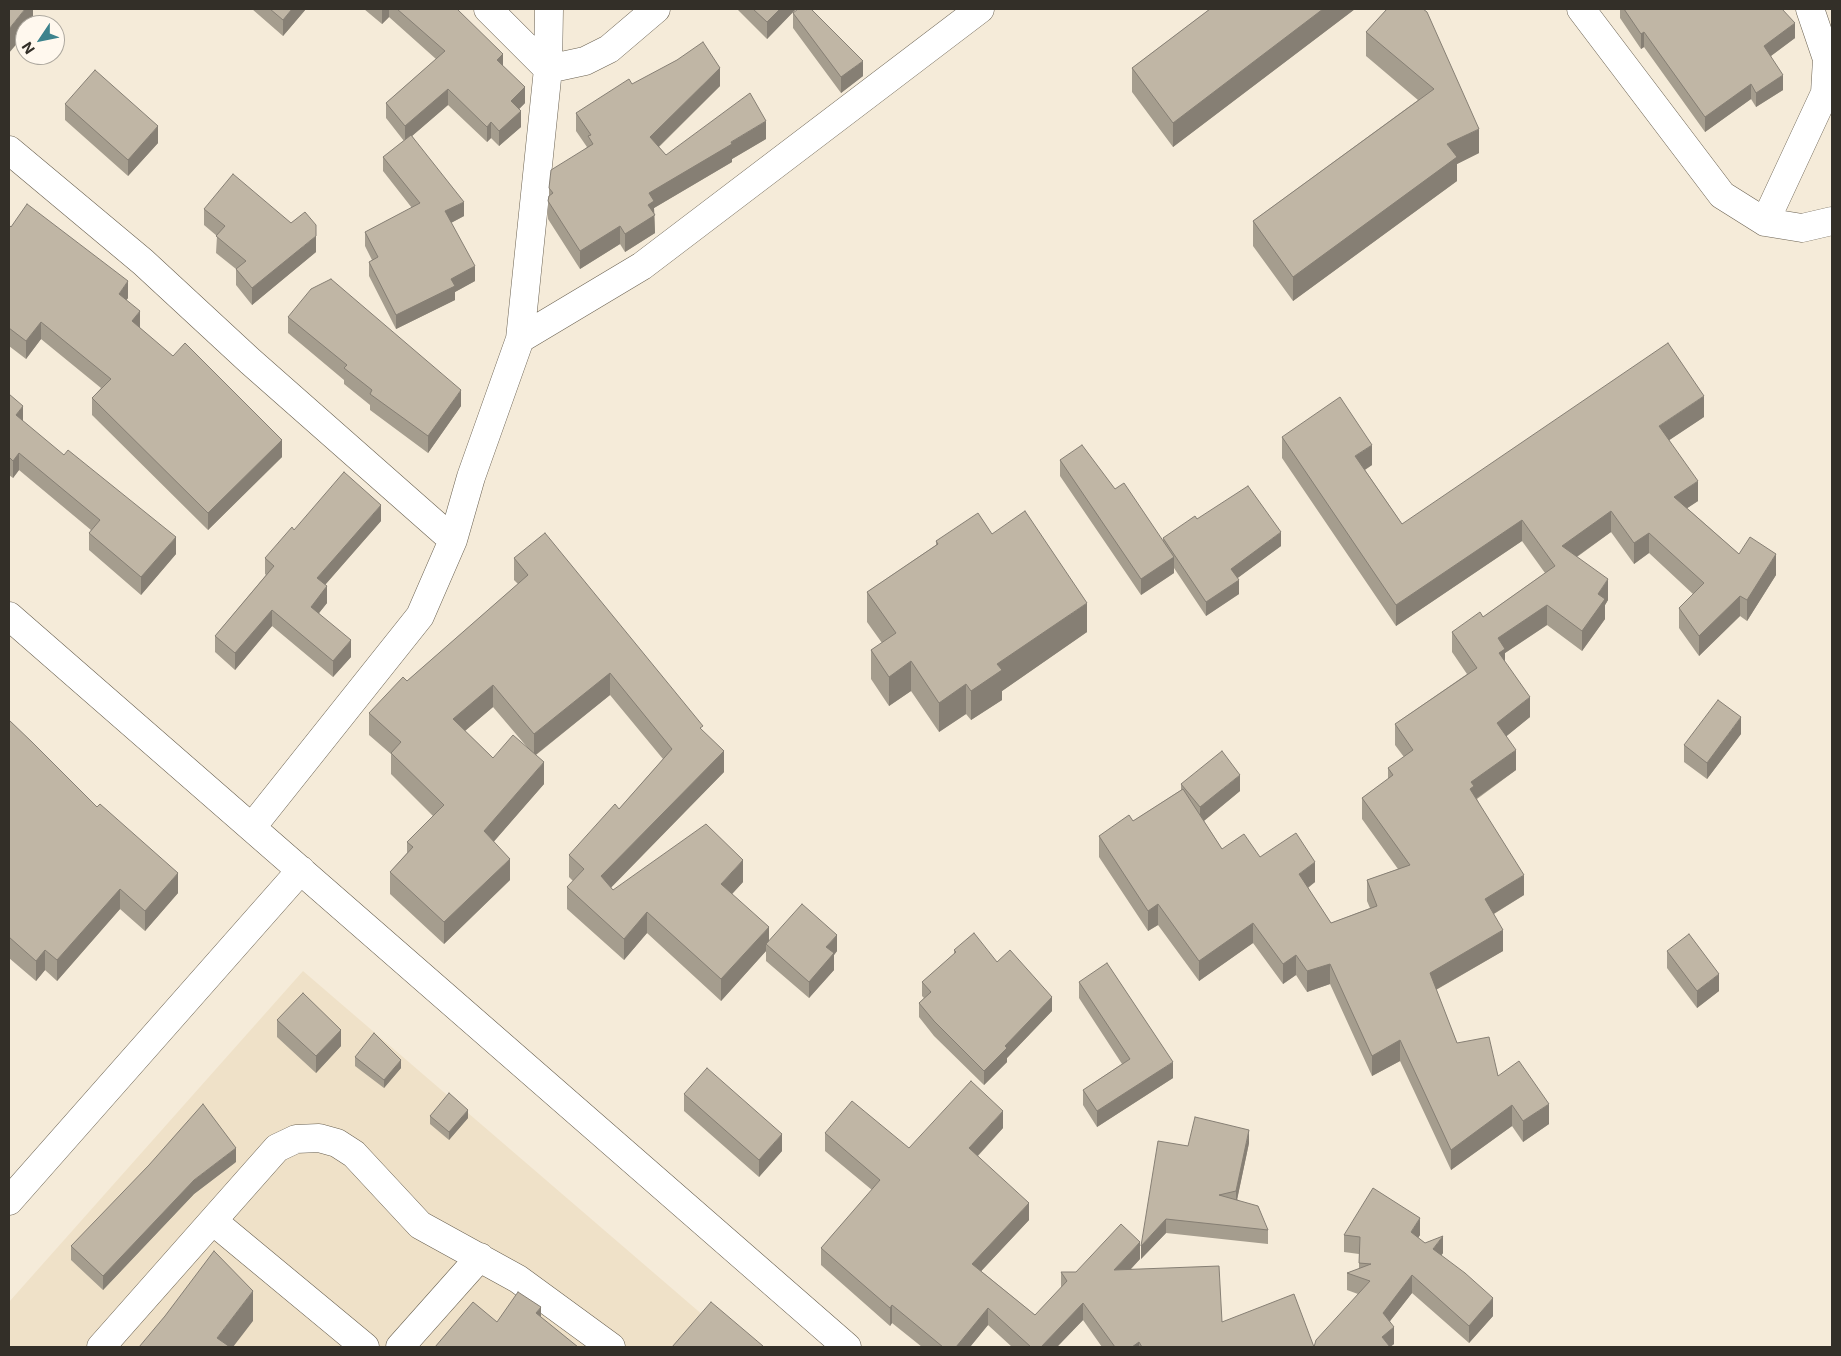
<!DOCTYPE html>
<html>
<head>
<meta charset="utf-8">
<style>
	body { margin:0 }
	#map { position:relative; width:1841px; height:1356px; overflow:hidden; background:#f5ebd9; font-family:Inter,sans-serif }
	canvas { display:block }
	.frame { position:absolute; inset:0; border:10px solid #332f28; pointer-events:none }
	.north { position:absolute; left:15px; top:15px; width:50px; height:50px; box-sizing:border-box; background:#fff8ee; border:1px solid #ada89f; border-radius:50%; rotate:236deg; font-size:14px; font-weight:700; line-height:20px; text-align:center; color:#332f28 }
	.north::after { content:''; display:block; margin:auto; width:18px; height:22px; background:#3d838d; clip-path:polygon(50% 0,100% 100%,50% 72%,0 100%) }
</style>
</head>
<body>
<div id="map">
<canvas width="1841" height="1356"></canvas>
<div class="frame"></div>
<div class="north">N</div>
</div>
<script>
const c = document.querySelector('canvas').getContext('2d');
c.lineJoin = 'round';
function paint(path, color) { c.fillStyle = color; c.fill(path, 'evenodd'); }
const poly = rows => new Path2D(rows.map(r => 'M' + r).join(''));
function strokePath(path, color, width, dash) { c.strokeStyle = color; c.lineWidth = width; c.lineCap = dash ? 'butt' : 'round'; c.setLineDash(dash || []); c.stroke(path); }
paint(poly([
	[303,971,740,1347,9,1347,9,1302]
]), '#efe1c8');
const minor = poly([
	[549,9,548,69,585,61,609,49,656,9],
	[1581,9,1722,195,1765,222,1802,228,1832,221],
	[9,150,143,262,250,361,453,540],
	[1765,222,1825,93,1827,59,1810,9],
	[520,339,642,266,980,9],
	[9,616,847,1347],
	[252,827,420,616,453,540,471,477,520,339,548,69,488,9],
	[9,1201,301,870],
	[213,1221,365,1347],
	[101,1347,277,1148,296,1139,319,1138,337,1143,354,1154,420,1225,518,1279,611,1347],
	[400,1347,480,1257]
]);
strokePath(minor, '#6a6151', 29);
strokePath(minor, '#fff', 28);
paint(poly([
	[252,9,306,9,283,36],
	[364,9,457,9,503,66,525,103,519,109,521,127,499,146,491,138,487,142,448,105,412,136,464,216,451,223,475,281,455,292,455,300,396,329,369,276,369,262,372,260,365,246,365,232,412,208,383,171,383,157,404,141,386,118,386,103,436,59,389,17,382,24],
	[737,9,796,9,767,39],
	[1210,9,1355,9,1173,147,1132,92,1132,68],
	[1387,9,1479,153,1457,164,1457,181,1293,301,1253,246,1253,221,1418,100,1366,56,1366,32],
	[1620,9,1782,9,1795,38,1771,56,1783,90,1756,107,1751,99,1705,132,1644,47,1641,49,1620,18],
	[793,13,863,76,841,93,793,28],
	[632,84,720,86,659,147,666,155,766,139,732,159,732,162,654,208,655,233,625,252,620,244,580,269,548,219,548,201,549,195,549,188,587,147,576,131,576,113],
	[65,104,158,143,128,176,65,120],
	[204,209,316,252,252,305,236,285,236,269,216,253,217,236,204,225],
	[9,225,128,298,126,300,140,328,282,457,208,530,92,415,92,398,101,388,41,339,26,359,9,346],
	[288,317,461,406,428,453,370,410,370,405,344,384,344,380,288,333],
	[9,394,23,422,176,554,141,595,89,550,89,533,91,530,19,470,13,478,9,475],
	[1704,417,1669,440,1698,501,1687,508,1739,554,1776,575,1747,621,1740,616,1699,656,1679,628,1679,608,1693,594,1649,553,1634,564,1611,532,1577,557,1608,600,1605,605,1605,619,1582,651,1547,625,1505,653,1505,663,1530,717,1506,736,1516,770,1477,799,1524,895,1494,914,1503,951,1436,990,1457,1043,1498,1076,1549,1124,1523,1142,1512,1126,1451,1170,1400,1061,1372,1076,1330,984,1307,992,1296,975,1283,984,1253,943,1199,981,1158,925,1148,931,1099,857,1099,836,1133,821,1181,790,1181,784,1240,791,1204,821,1222,849,1260,857,1315,882,1308,888,1331,923,1370,908,1367,901,1367,880,1398,869,1362,819,1362,798,1388,779,1388,768,1404,757,1395,745,1395,724,1467,674,1452,652,1452,632,1483,617,1545,573,1522,541,1396,626,1282,458,1282,437,1372,465,1365,470,1402,524],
	[1060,460,1115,489,1163,541,1163,538,1197,519,1281,546,1237,578,1239,594,1206,616,1174,568,1174,573,1141,595,1060,476],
	[381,521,325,585,327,603,319,613,351,657,333,677,272,626,235,670,215,652,215,636,266,575,265,574,265,558,294,530],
	[992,534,1087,632,1002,691,1002,700,971,720,966,714,939,732,911,691,889,706,871,679,871,650,882,643,867,622,867,592,936,545,936,541],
	[514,558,703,731,724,772,611,887,613,890,743,882,732,894,769,942,837,951,834,955,834,970,809,998,766,961,766,951,721,1001,647,933,624,960,567,909,567,887,573,881,569,877,569,855,619,809,663,759,610,695,536,755,544,784,493,842,510,880,444,944,390,894,390,872,407,853,407,842,433,816,391,774,391,754,369,735,369,713,407,681,518,584,514,580],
	[493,707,527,747,493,758,465,731],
	[9,720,178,893,145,931,120,909,57,981,45,970,36,981,9,958],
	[1741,734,1707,779,1684,762,1684,745],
	[954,950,997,962,1052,1011,1007,1058,1007,1062,984,1085,934,1036,919,1017,919,1003,924,998,922,996,922,982,954,954],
	[1667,951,1719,991,1697,1008,1667,968],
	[1079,982,1173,1078,1097,1127,1083,1105,1083,1090,1122,1064,1079,998],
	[277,1020,341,1046,316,1073,277,1037],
	[355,1057,401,1068,384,1088,355,1066],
	[684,1094,782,1151,759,1177,684,1111],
	[430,1116,468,1118,449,1140,430,1124],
	[1003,1128,978,1156,1029,1220,981,1271,1035,1315,1061,1288,1061,1272,1076,1272,1140,1259,1131,1269,1222,1322,1314,1347,1358,1294,1347,1290,1347,1273,1359,1269,1359,1254,1344,1252,1344,1235,1420,1235,1418,1238,1425,1243,1443,1253,1441,1256,1493,1316,1469,1343,1412,1293,1390,1321,1394,1344,1390,1347,1102,1347,1083,1320,1057,1347,1012,1347,988,1325,970,1347,922,1347,892,1323,890,1326,821,1265,821,1248,872,1190,825,1151,825,1133,909,1148],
	[1249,1143,1237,1199,1268,1230,1268,1244,1166,1233,1141,1259,1188,1146],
	[236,1162,194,1194,103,1290,71,1260,71,1246]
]), '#a59d8e');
paint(poly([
	[25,9,33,9,33,24,32,25,25,25,25,34,9,53,9,29],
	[292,9,306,9,283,36,283,20],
	[382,9,389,9,389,17,382,24],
	[780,9,796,9,767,39,767,22],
	[1323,9,1355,9,1173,147,1173,123],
	[1795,23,1795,38,1764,61,1764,46],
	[1644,32,1644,47,1641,49,1641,34],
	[503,54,503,70,497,60],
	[863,61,863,76,841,93,841,77],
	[720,68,720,86,650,155,650,137],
	[1783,75,1783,90,1756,107,1756,93],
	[1751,84,1751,99,1705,132,1705,117],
	[525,87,525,103,511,117,511,101],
	[448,89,448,105,405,142,405,126],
	[521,111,521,127,499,146,499,131],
	[766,121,766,139,732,159,732,162,654,208,655,233,625,252,625,234,649,193,731,142],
	[491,122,491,138,487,142,487,127],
	[158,126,158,143,128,176,128,160],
	[1479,129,1479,153,1457,164,1457,181,1293,301,1293,277,1447,144],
	[464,202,464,216,445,226,445,211],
	[620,226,620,244,580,269,580,251],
	[316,236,316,252,252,305,252,288],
	[475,266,475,281,455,292,455,300,396,329,396,315,451,279],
	[128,281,128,298,119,311,119,294],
	[140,311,140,328,132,321],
	[41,322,41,339,26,359,26,341],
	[461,390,461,406,428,453,428,436],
	[1704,396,1704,417,1659,447,1659,426],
	[23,406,23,424,16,415],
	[282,440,282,457,208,530,208,513],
	[1372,445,1372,465,1355,476,1355,456],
	[19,453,19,470,13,478,13,461],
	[1698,481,1698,501,1674,517,1674,497],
	[381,505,381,521,317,594,317,578],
	[1611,511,1611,532,1562,567,1562,546],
	[1522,520,1522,541,1396,626,1396,605],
	[1281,532,1281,546,1231,583,1231,569],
	[1649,533,1649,553,1634,564,1634,543],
	[176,537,176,554,141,595,141,577],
	[1776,554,1776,575,1747,621,1747,600],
	[1174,557,1174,573,1141,595,1141,579],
	[1608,579,1608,600,1605,605,1605,619,1582,651,1582,631,1598,594],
	[1239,580,1239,594,1206,616,1206,602],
	[327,586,327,603,311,623,311,607],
	[1740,596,1740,616,1699,656,1699,636],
	[1087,603,1087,632,1002,691,1002,700,971,720,971,691,997,664],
	[1547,605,1547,625,1505,653,1505,669,1499,674,1498,638],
	[272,610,272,626,235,670,235,653],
	[351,640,351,657,333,677,333,661],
	[911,661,911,691,889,706,889,677],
	[610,673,610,695,534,756,534,734],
	[966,684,966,714,939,732,939,703],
	[493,685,493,707,453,741,453,719],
	[1530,697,1530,717,1497,744,1497,723],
	[1741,717,1741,734,1707,779,1707,763],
	[1516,750,1516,770,1474,800,1470,789,1471,782],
	[724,751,724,772,601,898,601,876],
	[544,762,544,784,484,853,484,831],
	[1240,775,1240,791,1200,824,1200,807],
	[510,859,510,880,444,944,444,922],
	[743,860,743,882,721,906,721,884],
	[1315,862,1315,882,1299,894,1299,874],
	[178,873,178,893,145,931,145,911],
	[1524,875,1524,895,1485,919,1485,899],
	[120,889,120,909,57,981,57,960],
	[1158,904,1158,925,1148,931,1148,911],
	[647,912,647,933,624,960,624,939],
	[1253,923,1253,943,1199,981,1199,961],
	[769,927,769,946,766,944,766,951,721,1001,721,979],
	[1503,930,1503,951,1430,993,1430,973],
	[837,935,837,951,834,955,834,970,809,998,809,982,826,947],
	[45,950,45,970,36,981,36,961],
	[1296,955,1296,975,1283,984,1283,964],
	[1330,964,1330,984,1307,992,1307,971],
	[1719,974,1719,991,1697,1008,1697,991],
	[1052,997,1052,1011,1007,1058,1007,1062,984,1085,984,1071,1005,1046],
	[341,1030,341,1046,316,1073,316,1056],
	[1400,1040,1400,1061,1372,1076,1372,1056],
	[401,1060,401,1068,384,1088,384,1080],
	[1173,1062,1173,1078,1097,1127,1097,1111],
	[1549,1104,1549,1124,1523,1142,1523,1121],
	[1512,1105,1512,1126,1451,1170,1451,1150],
	[468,1110,468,1118,449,1140,449,1132],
	[1003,1111,1003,1128,969,1165,969,1148],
	[1249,1130,1249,1143,1236,1205,1236,1191],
	[782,1134,782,1151,759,1177,759,1160],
	[236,1148,236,1162,194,1194,103,1290,103,1276,194,1180],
	[1029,1203,1029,1220,972,1281,972,1264],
	[1420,1218,1420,1235,1411,1249,1411,1232],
	[1166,1219,1166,1233,1141,1259,1141,1246],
	[1443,1236,1443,1253,1433,1266,1433,1249],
	[1140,1242,1140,1259,1114,1287,1114,1270],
	[1412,1275,1412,1293,1383,1330,1383,1313],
	[253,1291,253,1321,233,1347,217,1347,217,1338],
	[1493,1298,1493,1316,1469,1343,1469,1326],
	[1083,1303,1083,1320,1057,1347,1041,1347],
	[892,1305,892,1323,890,1326,890,1308],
	[541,1307,541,1336,536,1313],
	[988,1308,988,1325,970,1347,956,1347],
	[1394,1327,1394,1344,1390,1347,1382,1337],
	[1139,1342,1139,1347,1132,1347]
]), '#867f74');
const building = poly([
	[9,9,25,9,9,29,9,9],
	[270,9,292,9,283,20,270,9],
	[397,9,457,9,503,54,497,60,525,87,511,101,521,111,499,131,491,122,487,127,448,89,405,126,386,103,445,51,397,9],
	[753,9,780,9,767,22,753,9],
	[798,9,811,9,863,61,841,77,793,13,798,9],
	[1210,9,1323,9,1173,123,1132,68,1210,9],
	[1387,9,1423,9,1427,12,1479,129,1447,144,1457,157,1293,277,1253,221,1434,89,1366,32,1387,9],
	[1624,9,1782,9,1795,23,1764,46,1783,75,1756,93,1751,84,1705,117,1644,32,1641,34,1624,9],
	[703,42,720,68,650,137,666,155,750,93,766,121,731,142,732,144,649,193,654,201,648,205,655,215,625,234,620,226,580,251,548,201,549,196,553,193,549,188,551,170,593,144,588,136,591,135,576,113,629,79,632,84,677,60,703,42],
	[95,70,158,126,128,160,65,104,95,70],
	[411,135,464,202,445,211,475,266,451,279,455,286,396,315,369,262,378,257,365,232,420,203,383,157,411,135],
	[233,174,291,223,305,212,316,225,316,236,252,288,236,269,246,261,216,236,225,226,204,209,233,174],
	[27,204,128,281,119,294,140,311,132,321,173,356,185,343,282,440,208,513,92,398,111,379,41,322,26,341,9,328,9,225,11,227,27,204],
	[331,279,461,390,428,436,370,394,372,390,344,368,347,365,288,317,311,289,331,279],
	[1668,343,1704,396,1659,426,1698,481,1674,497,1739,554,1750,537,1776,554,1747,600,1740,596,1699,636,1679,608,1704,583,1649,533,1634,543,1611,511,1562,546,1608,579,1598,594,1605,599,1582,631,1547,605,1498,638,1505,649,1499,653,1530,697,1497,723,1516,750,1471,782,1474,786,1470,789,1524,875,1485,899,1503,930,1430,973,1457,1043,1489,1037,1498,1076,1519,1061,1549,1104,1523,1121,1512,1105,1451,1150,1400,1040,1372,1056,1330,964,1307,971,1296,955,1283,964,1253,923,1199,961,1158,904,1148,911,1099,836,1129,815,1133,821,1183,789,1222,849,1244,834,1260,857,1296,833,1315,862,1299,874,1331,923,1377,906,1367,880,1410,865,1362,798,1393,775,1388,768,1413,750,1395,724,1477,668,1452,632,1480,612,1483,617,1555,566,1522,520,1396,605,1282,437,1340,397,1372,445,1355,456,1402,524,1668,343],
	[9,394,23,406,16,415,64,455,68,450,176,537,141,577,89,533,100,520,19,453,13,461,9,457,9,394],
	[1082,445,1115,489,1124,483,1174,557,1141,579,1060,460,1082,445],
	[344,472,381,505,317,578,327,586,311,607,351,640,333,661,272,610,235,653,215,636,274,566,265,558,292,527,294,530,344,472],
	[1248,486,1281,532,1231,569,1239,580,1206,602,1163,538,1195,516,1197,519,1248,486],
	[1025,511,1087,603,997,664,1002,670,971,691,966,684,939,703,911,661,889,677,871,650,896,633,867,592,938,544,936,541,978,513,992,534,1025,511],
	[545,533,703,726,700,728,724,751,601,876,613,890,706,824,743,860,721,884,769,927,721,979,647,912,624,939,567,887,584,869,569,855,615,804,619,809,672,749,610,673,534,734,493,685,453,719,493,758,513,735,544,762,484,831,510,859,444,922,390,872,413,847,407,842,444,805,391,753,401,742,369,713,403,677,407,681,528,575,514,558,545,533],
	[1718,700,1741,717,1707,763,1684,745,1718,700],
	[9,720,32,742,97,807,100,804,178,873,145,911,120,889,57,960,45,950,36,961,9,937,9,720],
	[1222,751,1240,775,1200,807,1181,784,1222,751],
	[802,904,837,935,826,947,834,953,809,982,766,944,802,904],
	[974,933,997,962,1010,950,1052,997,1005,1046,1007,1048,984,1071,934,1021,919,1003,931,992,922,982,956,952,954,950,974,933],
	[1689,934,1719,974,1697,991,1667,951,1689,934],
	[1107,963,1173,1062,1097,1111,1083,1090,1130,1059,1079,982,1107,963],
	[303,993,341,1030,316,1056,277,1020,303,993],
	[374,1033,401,1060,384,1080,355,1057,374,1033],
	[707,1068,782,1134,759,1160,684,1094,707,1068],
	[971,1081,1003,1111,969,1148,1029,1203,972,1264,1035,1315,1067,1281,1061,1272,1076,1272,1121,1224,1140,1242,1114,1270,1219,1266,1222,1322,1294,1294,1314,1347,1316,1340,1370,1281,1347,1273,1371,1264,1359,1263,1360,1237,1344,1235,1373,1188,1420,1218,1411,1232,1425,1243,1443,1236,1433,1249,1465,1273,1493,1298,1469,1326,1412,1275,1383,1313,1394,1327,1382,1337,1390,1347,1142,1347,1139,1342,1132,1347,1115,1347,1083,1303,1041,1347,1031,1347,988,1308,956,1347,943,1347,892,1305,890,1308,821,1248,880,1180,825,1133,852,1101,909,1148,971,1081],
	[449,1093,468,1110,449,1132,430,1116,449,1093],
	[203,1104,236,1148,194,1180,103,1276,71,1246,149,1165,203,1104],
	[1195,1117,1249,1130,1236,1191,1219,1195,1258,1206,1268,1230,1166,1219,1141,1246,1158,1141,1188,1146,1195,1117],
	[214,1251,253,1291,217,1338,230,1347,139,1347,165,1316,214,1251],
	[518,1292,541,1307,536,1313,578,1347,435,1347,473,1302,497,1322,518,1292],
	[711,1302,763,1346,762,1347,672,1347,711,1302]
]);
paint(building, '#c0b6a5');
strokePath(building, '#867f74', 1);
</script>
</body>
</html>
